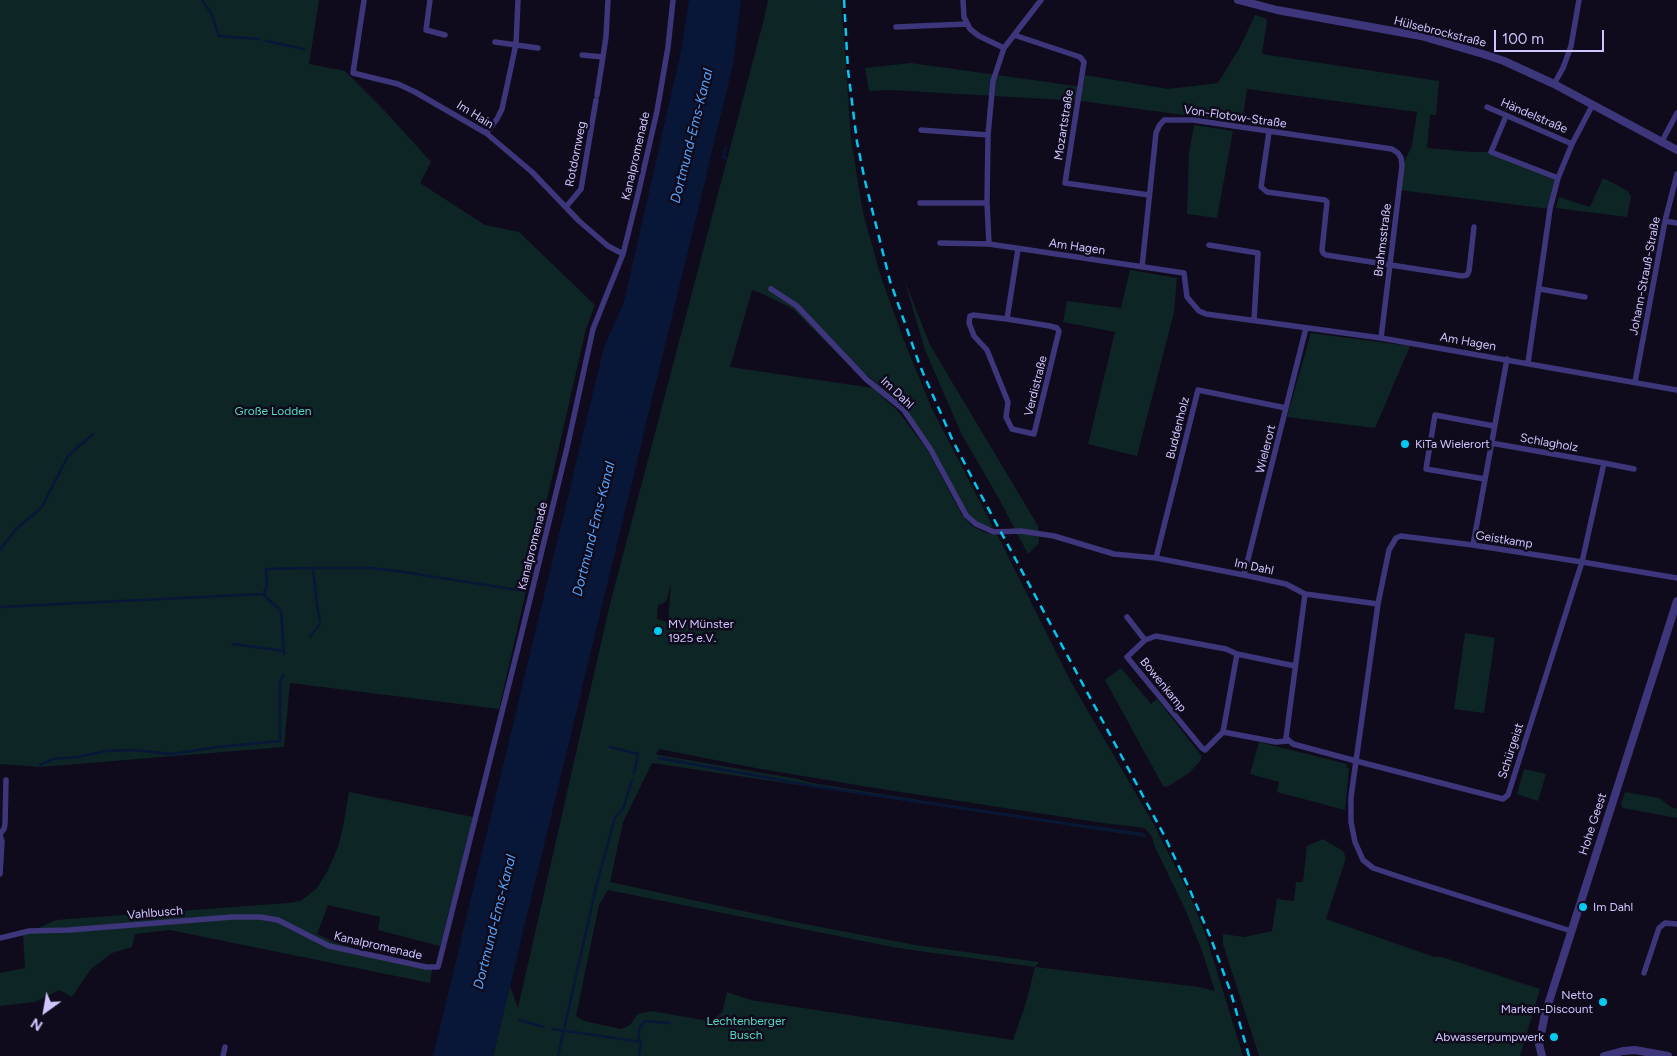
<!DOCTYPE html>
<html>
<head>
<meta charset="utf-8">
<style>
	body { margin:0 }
	#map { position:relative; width:1677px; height:1056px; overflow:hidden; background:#0f0b1c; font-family:Figtree,sans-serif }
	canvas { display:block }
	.north { position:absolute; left:20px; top:986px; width:50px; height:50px; -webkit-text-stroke:4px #0f0b1c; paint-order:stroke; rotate:212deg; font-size:14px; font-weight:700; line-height:20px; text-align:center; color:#d0c6ff }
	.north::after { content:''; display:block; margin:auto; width:18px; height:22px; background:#d0c6ff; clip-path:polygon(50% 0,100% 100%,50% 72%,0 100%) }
	.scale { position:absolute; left:1494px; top:30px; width:110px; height:22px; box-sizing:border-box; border:2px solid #d0c6ff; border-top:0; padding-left:6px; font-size:15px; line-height:18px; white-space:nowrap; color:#d0c6ff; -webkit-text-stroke:4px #0f0b1c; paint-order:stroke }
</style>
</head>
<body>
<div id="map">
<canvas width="1677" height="1056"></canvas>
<div class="north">N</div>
<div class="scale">100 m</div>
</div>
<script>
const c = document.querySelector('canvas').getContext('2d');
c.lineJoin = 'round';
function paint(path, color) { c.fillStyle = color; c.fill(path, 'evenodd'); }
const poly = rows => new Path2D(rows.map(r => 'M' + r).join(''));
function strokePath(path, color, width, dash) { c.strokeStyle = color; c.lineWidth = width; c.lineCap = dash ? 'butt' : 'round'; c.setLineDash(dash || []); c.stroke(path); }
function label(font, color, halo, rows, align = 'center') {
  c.font = font + ' Figtree,sans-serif'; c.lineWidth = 5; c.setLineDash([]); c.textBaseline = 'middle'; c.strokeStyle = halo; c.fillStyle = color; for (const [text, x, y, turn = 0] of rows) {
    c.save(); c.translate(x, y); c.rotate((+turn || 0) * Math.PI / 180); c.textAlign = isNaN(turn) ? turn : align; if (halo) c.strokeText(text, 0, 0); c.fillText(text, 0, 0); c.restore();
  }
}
paint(poly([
	[0,0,319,0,309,64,345,71,383,109,431,162,420,183,485,225,519,232,595,305,586,329,499,709,290,683,284,747,40,767,0,764],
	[768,0,841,0,851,139,863,213,881,277,903,338,931,407,993,527,987,527,977,522,967,512,933,449,904,407,867,375,862,378,793,309,761,293,752,290,730,367,873,388,898,411,928,451,962,515,972,526,984,532,998,536,1071,682,1153,823,1189,894,1206,936,1243,1056,493,1056,510,986,518,1008,609,608,764,19],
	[671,584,668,622,657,619,658,605,664,603,667,599],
	[659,749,761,769,881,789,1103,823,1145,828,1152,837,1155,847,1186,911,1202,951,1215,991,1199,987,1035,967,1039,962,915,945,794,922,610,882,623,822,652,763,1146,837,1144,833,1026,817,812,783,798,779,659,755,656,754],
	[608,890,898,948,1035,967,1025,1006,1013,1040,751,1000,727,992,722,1013,709,1021,651,1011,638,1014,630,1025,621,1029,584,1021,576,1016,599,905],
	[1255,15,1265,18,1267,21,1262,54,1439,81,1436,115,1430,115,1427,148,1471,152,1491,152,1558,178,1550,209,1399,190,1402,166,1412,146,1417,112,1247,89,1242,123,1081,101,892,90,869,91,865,68,911,63,1083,87,1085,75,1168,89,1218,83,1240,47],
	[1194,125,1233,131,1217,218,1187,214,1189,153],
	[1603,178,1628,191,1631,197,1627,217,1556,208,1559,197,1590,207],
	[1130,270,1177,278,1174,312,1137,456,1088,444,1115,332,1063,322,1067,301,1121,308],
	[904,279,930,345,1038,526,1039,543,1028,554,999,499,962,435,925,350],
	[1311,333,1410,346,1375,428,1287,417],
	[1465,633,1495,638,1484,713,1454,709],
	[1121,668,1151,704,1157,699,1201,755,1201,760,1189,773,1167,787,1163,786,1105,680],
	[1259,742,1347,764,1346,767,1349,768,1345,810,1277,792,1279,782,1250,774],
	[1524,769,1546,774,1538,801,1517,794],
	[349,792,473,817,440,946,378,930,380,917,328,905,317,934,334,942,369,953,430,965,433,964,430,983,170,930,135,934,132,947,112,953,91,969,72,997,59,990,35,1002,0,1006,0,973,25,968,23,935,56,920,289,903,300,901,307,896,317,888,328,870,338,847,343,827],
	[1625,792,1659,798,1671,807,1677,809,1677,818,1623,808,1621,804],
	[1323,839,1343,851,1346,858,1326,919,1434,957,1442,957,1540,989,1520,1056,1259,1056,1223,944,1223,934,1244,937,1272,931,1277,899,1294,901,1296,882,1303,882,1307,846]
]), '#0e2526');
paint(poly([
	[689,0,741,0,733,65,493,1056,433,1056,604,347,624,302,681,51]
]), '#081738');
strokePath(poly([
	[202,0,211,13,219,36,259,39],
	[266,41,304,49],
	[726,147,723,157,727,158],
	[0,550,16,529,42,507,68,456,93,434],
	[313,568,370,568,398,571,524,591],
	[0,607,263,594],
	[310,637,319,625],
	[233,644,284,651],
	[284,654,281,611,263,594,267,586,266,569,313,568,317,605,320,622],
	[610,747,638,754,634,773],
	[659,758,813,786,1144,835],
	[40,765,53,759,78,757,106,751,132,750,172,754,218,747,280,741,280,683,283,675],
	[519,1020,544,1027],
	[553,1029,641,1042,639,1056],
	[638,1042,640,1027,645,1021,670,1023],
	[558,1056,597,883,615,818,623,809,632,780]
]), '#081738', 2.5);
strokePath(poly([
	[364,0,353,73,398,84,415,92,486,133,532,172,579,221,608,246,623,254],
	[430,0,426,30,445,35],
	[963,0,964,17,970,29,979,36,1004,48],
	[896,27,966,24],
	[1014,35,1080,57,1084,62,1065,183,1149,195],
	[495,42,538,48],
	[582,55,603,57],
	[1554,84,1563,68,1571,46,1579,0],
	[597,95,606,37,608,0],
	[1487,107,1572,144],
	[1506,116,1491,152,1558,178],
	[921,130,988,135],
	[1269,132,1261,187,1267,192,1325,200,1327,202,1322,250,1323,253,1326,255,1462,276,1467,275,1469,271,1474,227],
	[486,133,497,119,502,109,516,44,518,0],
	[1661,143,1677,113],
	[920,203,987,203],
	[566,207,581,189,596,100],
	[1665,221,1677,223],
	[940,243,989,244,1184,273,1187,297,1199,311,1206,314,1381,338,1677,390],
	[989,244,987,203,988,135,993,81,1004,48,1041,0],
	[1209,245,1258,253,1254,320],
	[1142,267,1156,133,1159,126,1164,120,1193,120,1392,149,1398,153,1401,158,1402,166,1381,338],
	[771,289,797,306,866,379,903,409,931,450,966,515,976,524,994,532,1021,531,1054,536,1114,554,1156,558,1244,575,1286,584,1305,594,1286,738,1293,744,1356,761,1351,797,1351,822,1355,842,1363,860,1373,868,1409,880,1571,931],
	[1540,289,1585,297],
	[1007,319,1050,326,1057,328,1059,331,1034,434,1012,429,1006,417,1008,402,987,350,974,336,969,323,970,316,973,315,1007,319,1018,249],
	[1528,363,1550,209,1558,178,1572,144,1592,106],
	[1635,382,1665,221,1677,174],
	[1491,443,1604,463,1582,562,1508,795,1503,799,1356,761,1378,604,1389,550,1396,538,1401,536,1473,545,1582,562,1677,578],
	[1604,463,1634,469],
	[1485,479,1426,469,1435,415,1494,426],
	[1473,545,1507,359],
	[1156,558,1198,390,1286,408],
	[1244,575,1306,328],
	[1305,594,1378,604],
	[1127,617,1145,640],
	[1223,732,1205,750,1202,748,1127,657,1145,640,1156,636,1226,649,1237,654],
	[1288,741,1276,742,1223,732,1237,654,1295,666],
	[0,834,4,829,5,824,6,780],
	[0,835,2,841,0,874],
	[0,938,29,931,69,930,232,917,260,917,278,920,329,946,426,967,438,967,518,648,567,448,593,329,623,254,639,190,657,111,668,47,673,0],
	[1644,973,1659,928,1665,923,1677,924],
	[223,1056,225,1047]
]), '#3d367b', 5.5);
strokePath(poly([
	[1238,0,1277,10,1421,36,1483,54,1504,61,1554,84,1677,150],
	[1542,1056,1539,1044,1545,1014,1677,601],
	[1604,1056,1623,1051,1635,1050,1668,1056]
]), '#3d367b', 8);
strokePath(poly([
	[844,0,848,70,857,142,865,181,890,281,920,366,953,441,981,495,1164,835,1189,888,1210,936,1231,993,1249,1056]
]), '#01c9f0', 2.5, [8, 6]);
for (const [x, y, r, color] of [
	[1405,444,5,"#01c9f0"],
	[658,631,5,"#01c9f0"],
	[1583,907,5,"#01c9f0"],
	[1603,1002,5,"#01c9f0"],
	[1554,1037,5,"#01c9f0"]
]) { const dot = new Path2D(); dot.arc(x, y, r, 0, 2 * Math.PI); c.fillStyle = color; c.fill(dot); strokePath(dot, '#0f0b1c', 2); }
label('12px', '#d0c6ff', '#0f0b1c', [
	["Hülsebrockstraße",1440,32,14],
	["Im Hain",475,115,32],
	["Händelstraße",1534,116,23],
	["Von-Flotow-Straße",1235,117,8],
	["Mozartstraße",1064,125,-81],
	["Rotdornweg",576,154,-79],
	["Kanalpromenade",636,156,-77],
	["Brahmsstraße",1383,240,-83],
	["Am Hagen",1077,247,8],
	["Johann-Strauß-Straße",1645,276,-79],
	["Am Hagen",1468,342,10],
	["Verdistraße",1036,386,-76],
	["Im Dahl",897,393,43],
	["Buddenholz",1178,428,-76],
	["Schlagholz",1549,443,10],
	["Wielerort",1266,449,-76],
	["Geistkamp",1504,540,9],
	["Kanalpromenade",533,546,-76],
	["Im Dahl",1254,567,12],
	["Bowenkamp",1163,685,51],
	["Schürgeist",1511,751,-72],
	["Hohe Geest",1593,824,-72],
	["Vahlbusch",155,913,-5],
	["Kanalpromenade",378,946,13]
]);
label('12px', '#54ddc3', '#0f0b1c', [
	["Große Lodden",273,411],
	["Lechtenberger",746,1021],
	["Busch",746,1035]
]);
label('12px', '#d0c6ff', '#0f0b1c', [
	["KiTa Wielerort",1415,444],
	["MV Münster",668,624],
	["1925 e.V.",668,638],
	["Im Dahl",1593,907],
	["Netto",1593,995,"right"],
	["Marken-Discount",1593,1009,"right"],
	["Abwasserpumpwerk",1544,1037,"right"]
], 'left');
label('italic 14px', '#54a5ff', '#0f0b1c', [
	["Dortmund-Ems-Kanal",692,136,-76],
	["Dortmund-Ems-Kanal",594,529,-76],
	["Dortmund-Ems-Kanal",495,922,-76]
]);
</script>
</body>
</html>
